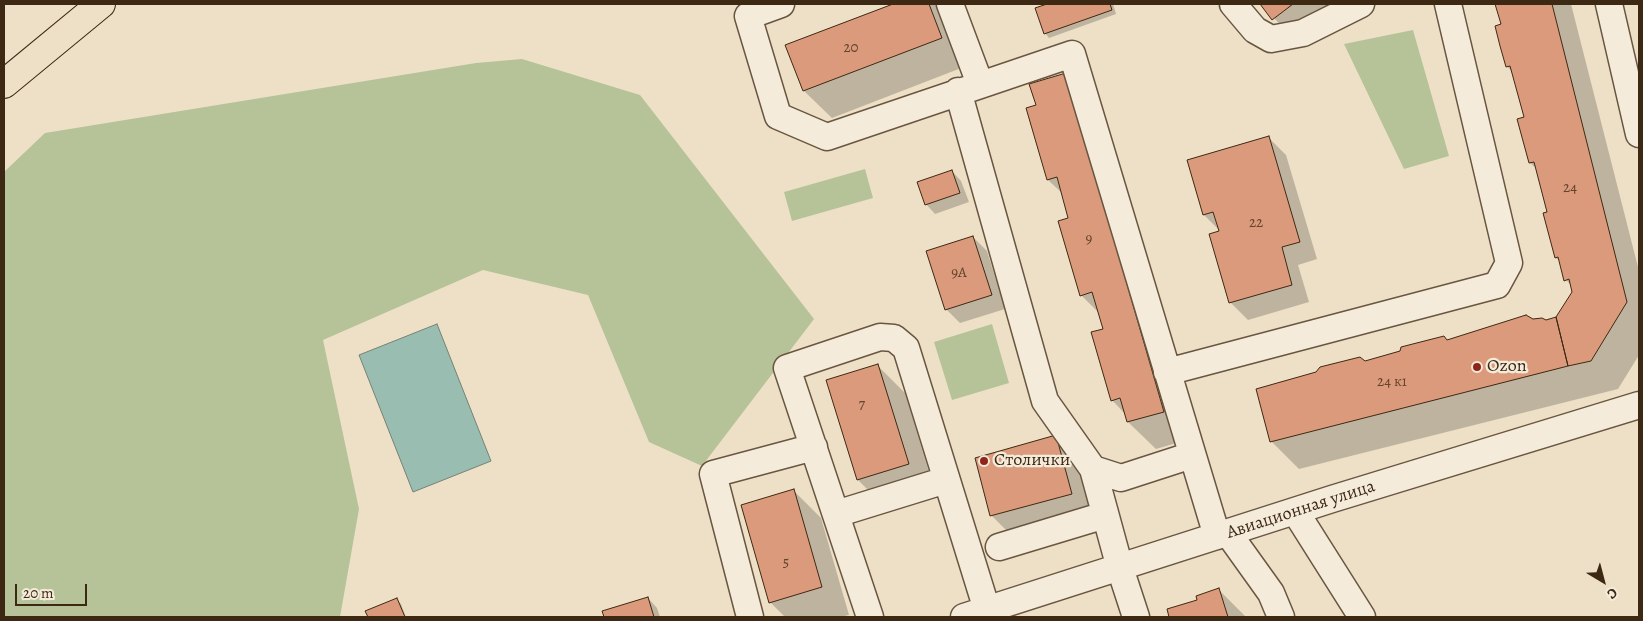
<!DOCTYPE html>
<html>
<head>
<meta charset="utf-8">
<style>
	body { margin:0 }
	#map { position:relative; width:1643px; height:621px; overflow:hidden; background:#eee0c7; font-family:Alegreya,serif }
	canvas { display:block }
	.frame { position:absolute; inset:0; border:5px solid #3d2813; pointer-events:none }
	.north { position:absolute; left:1578px; top:556px; width:50px; height:50px; -webkit-text-stroke:4px #f4ebdb; paint-order:stroke; rotate:143deg; font-size:14px; font-weight:700; line-height:20px; text-align:center; color:#3d2813 }
	.north::after { content:''; display:block; margin:auto; width:18px; height:22px; background:#3d2813; clip-path:polygon(50% 0,100% 100%,50% 72%,0 100%) }
	.scale { position:absolute; left:15px; top:584px; width:72px; height:22px; box-sizing:border-box; border:2px solid #3d2813; border-top:0; padding-left:6px; font-size:15px; line-height:18px; white-space:nowrap; color:#3d2813; -webkit-text-stroke:4px #f4ebdb; paint-order:stroke }
</style>
</head>
<body>
<div id="map">
<canvas width="1643" height="621"></canvas>
<div class="frame"></div>
<div class="north">С</div>
<div class="scale">20 m</div>
</div>
<script>
const c = document.querySelector('canvas').getContext('2d');
c.lineJoin = 'round';
function paint(path, color) { c.fillStyle = color; c.fill(path, 'evenodd'); }
const poly = rows => new Path2D(rows.map(r => 'M' + r).join(''));
function strokePath(path, color, width, dash) { c.strokeStyle = color; c.lineWidth = width; c.lineCap = dash ? 'butt' : 'round'; c.setLineDash(dash || []); c.stroke(path); }
function label(font, color, halo, rows, align = 'center') {
  c.font = font + ' Alegreya,serif'; c.lineWidth = 4.5; c.setLineDash([]); c.textBaseline = 'middle'; c.strokeStyle = halo; c.fillStyle = color; for (const [text, x, y, turn = 0] of rows) {
    c.save(); c.translate(x, y); c.rotate((+turn || 0) * Math.PI / 180); c.textAlign = isNaN(turn) ? turn : align; if (halo) c.strokeText(text, 0, 0); c.fillText(text, 0, 0); c.restore();
  }
}
paint(poly([
	[1413,30,1449,156,1404,169,1344,44],
	[522,59,640,95,814,319,702,466,649,442,588,295,483,270,323,340,359,509,340,617,4,617,4,172,45,133,476,63],
	[865,169,873,198,792,221,784,192],
	[992,324,1009,383,952,400,934,342]
]), '#b6c398');
const water = poly([
	[437,324,491,461,413,492,359,355,437,324]
]);
paint(water, '#9abdb1');
strokePath(water, '#758172', 1);
paint(poly([
	[896,4,935,4,952,20,969,65,832,118,804,91,787,46],
	[1051,4,1113,4,1116,14,1049,38,1045,33,1036,9],
	[1261,4,1356,4,1301,47],
	[1496,4,1571,4,1639,271,1639,355,1618,389,1299,469,1271,441,1365,362,1533,321,1546,321,1556,318,1573,292,1572,286,1566,280,1561,262,1556,258,1545,214,1549,213,1538,170,1530,163,1525,118,1513,73,1507,66,1502,25],
	[1065,75,1190,439,1156,449,1128,422,1126,415,1112,400,1104,329,1100,314,1081,295,1070,219,1063,194,1048,180,1037,106],
	[1269,138,1286,155,1317,259,1298,265,1309,302,1248,320,1230,302,1221,232,1204,215,1189,161],
	[952,171,961,181,969,202,935,214,926,204],
	[973,237,987,251,1005,309,960,323,946,309],
	[877,365,905,393,935,492,885,507,858,480],
	[1056,437,1083,464,1099,521,1019,543,992,516,976,459],
	[793,490,821,518,849,615,840,617,785,617,770,602],
	[1219,590,1246,617,1171,617,1169,610,1198,601],
	[648,598,657,608,660,617,606,617,604,612],
	[397,600,401,604,406,617,369,617,367,612]
]), '#0003');
const building = poly([
	[893,4,929,4,942,38,803,91,785,45,893,4],
	[1047,4,1110,4,1112,10,1044,34,1035,8,1047,4],
	[1260,4,1293,4,1272,20,1260,4],
	[1495,4,1552,4,1627,302,1591,361,1568,366,1556,317,1572,292,1569,279,1564,281,1558,257,1555,258,1543,213,1547,212,1534,162,1529,163,1517,119,1524,117,1510,66,1506,67,1500,46,1495,26,1501,24,1495,4],
	[1066,73,1164,412,1127,422,1120,398,1111,401,1091,332,1103,329,1092,292,1080,296,1058,221,1068,218,1057,177,1047,180,1026,108,1036,105,1029,84,1066,73],
	[1269,136,1300,242,1282,247,1292,285,1229,303,1209,234,1219,231,1213,212,1203,215,1187,160,1269,136],
	[952,170,960,193,925,205,917,182,952,170],
	[973,236,992,295,945,310,926,251,973,236],
	[1526,315,1533,319,1542,318,1546,320,1556,317,1568,366,1270,442,1256,389,1316,372,1320,367,1360,357,1365,361,1400,351,1401,347,1444,336,1447,340,1526,315],
	[878,364,909,464,857,480,826,380,878,364],
	[1056,435,1072,494,990,516,975,458,1056,435],
	[794,489,822,587,769,603,741,505,794,489],
	[1219,588,1228,617,1169,617,1167,609,1197,600,1196,596,1219,588],
	[648,597,654,617,604,617,602,611,648,597],
	[397,598,405,617,368,617,365,611,397,598]
]);
paint(building, '#da9a7b');
strokePath(building, '#3d2813', 1);
const minor = poly([
	[781,4,748,16,778,116,827,137,1072,54,1217,536],
	[950,4,980,84],
	[1233,4,1255,30,1271,39,1303,33,1361,4],
	[1609,4,1639,134],
	[958,91,1045,401,1093,469,1120,568,1136,617],
	[1167,372,1497,285,1509,263,1448,4],
	[1093,469,1121,478,1192,455],
	[1295,511,1362,617],
	[836,514,946,480],
	[1228,533,1271,593,1281,617],
	[999,547,1105,515],
	[750,617,713,474,814,447],
	[870,617,787,368,880,337,894,338,906,348,987,610],
	[964,617,1332,499,1639,405]
]);
const major = poly([
	[4,84,101,4]
]);
strokePath(minor, '#695640', 29);
strokePath(major, '#3d2813', 30);
strokePath(minor, '#f4ebdb', 26);
strokePath(major, '#eee0c7', 28);
for (const [x, y, r, color] of [
	[1477,367,5,"#8f2418"],
	[984,461,5,"#8f2418"]
]) { const dot = new Path2D(); dot.arc(x, y, r, 0, 2 * Math.PI); c.fillStyle = color; c.fill(dot); strokePath(dot, '#f4ebdb', 2); }
label('15px', '#64442d', null, [
	["20",851,48],
	["24",1570,188],
	["22",1256,223],
	["9",1089,239],
	["9А",959,273],
	["24 к1",1392,382],
	["7",862,405],
	["5",786,563]
]);
label('18px', '#3d2813', '#f4ebdb', [
	["Ozon",1487,367],
	["Столички",994,461]
], 'left');
label('18px', '#3d2813', '#f4ebdb', [
	["Авиационная улица",1301,510,-18]
]);
</script>
</body>
</html>
